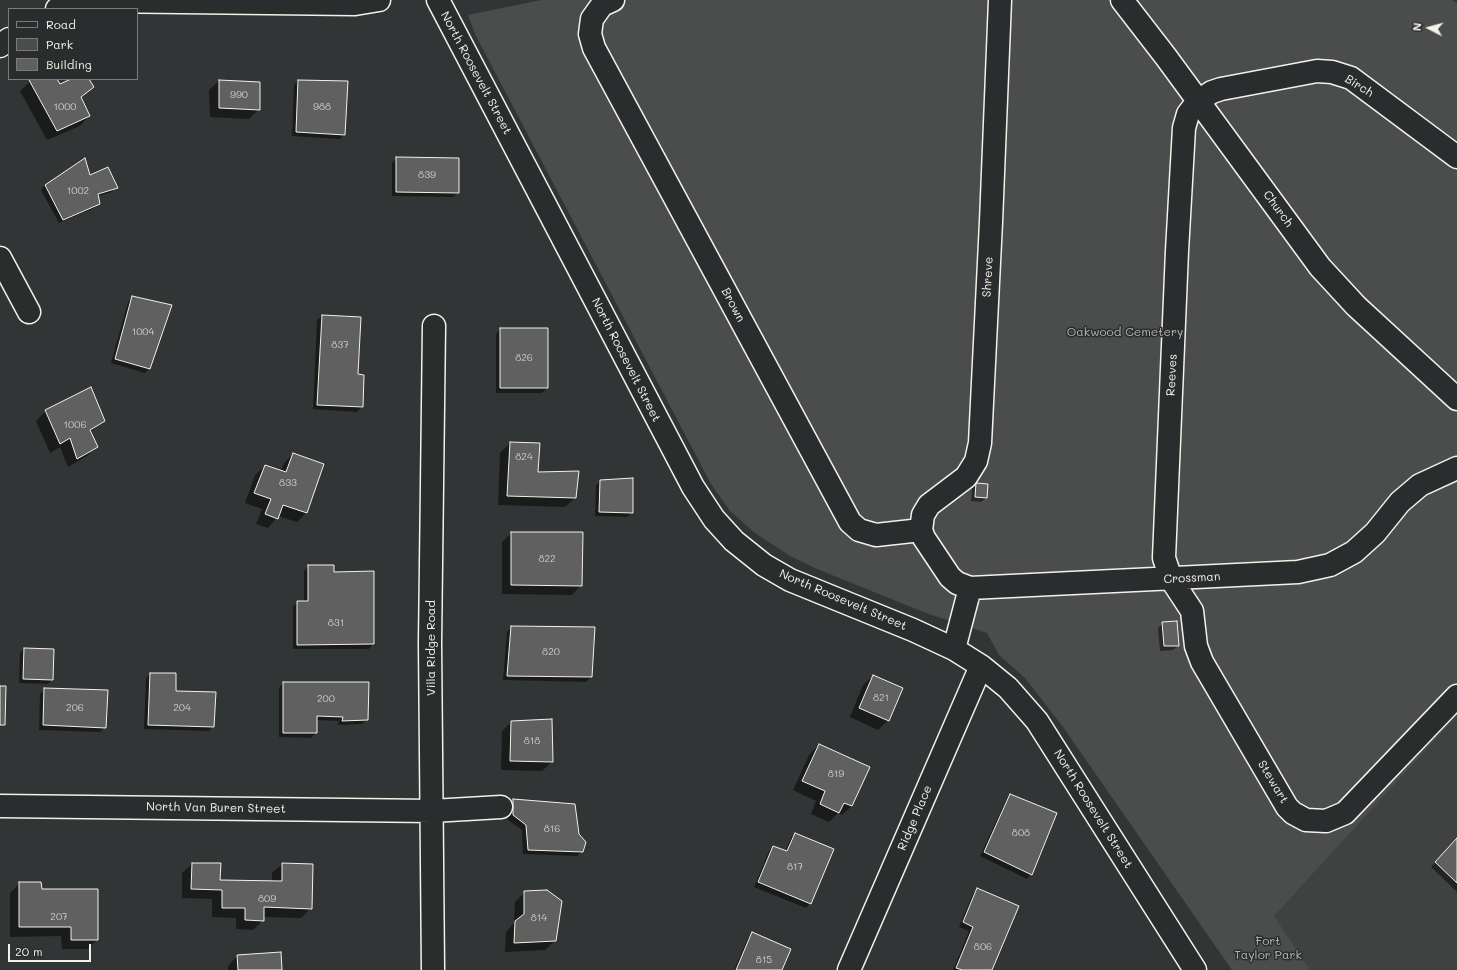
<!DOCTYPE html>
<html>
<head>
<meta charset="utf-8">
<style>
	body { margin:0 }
	#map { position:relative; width:1457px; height:970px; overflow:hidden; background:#323535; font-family:Mali,sans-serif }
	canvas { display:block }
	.legend { position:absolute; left:8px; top:8px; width:130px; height:72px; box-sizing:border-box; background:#2a2d2e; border:1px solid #7b7b78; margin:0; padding:5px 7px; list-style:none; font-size:12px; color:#f4f1e8 }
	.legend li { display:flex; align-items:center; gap:8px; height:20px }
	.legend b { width:20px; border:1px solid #7b7b78 }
	.north { position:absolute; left:1409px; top:8px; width:40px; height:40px; -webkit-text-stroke:3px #2a2d2e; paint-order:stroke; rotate:276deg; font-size:11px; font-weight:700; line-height:16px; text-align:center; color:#f4f1e8 }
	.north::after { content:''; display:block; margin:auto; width:14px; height:18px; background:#f4f1e8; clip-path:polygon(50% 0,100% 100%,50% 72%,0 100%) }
	.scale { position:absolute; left:8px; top:944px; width:83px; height:18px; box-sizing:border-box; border:2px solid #f4f1e8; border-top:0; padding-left:5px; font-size:12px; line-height:14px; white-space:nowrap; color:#f4f1e8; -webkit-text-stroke:3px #2a2d2e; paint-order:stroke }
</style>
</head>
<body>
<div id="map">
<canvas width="1457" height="970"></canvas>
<ul class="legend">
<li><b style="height:5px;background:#2a2d2e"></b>Road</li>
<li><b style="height:11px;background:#4b4d4c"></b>Park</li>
<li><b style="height:11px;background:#5f605f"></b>Building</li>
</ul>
<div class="north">N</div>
<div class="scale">20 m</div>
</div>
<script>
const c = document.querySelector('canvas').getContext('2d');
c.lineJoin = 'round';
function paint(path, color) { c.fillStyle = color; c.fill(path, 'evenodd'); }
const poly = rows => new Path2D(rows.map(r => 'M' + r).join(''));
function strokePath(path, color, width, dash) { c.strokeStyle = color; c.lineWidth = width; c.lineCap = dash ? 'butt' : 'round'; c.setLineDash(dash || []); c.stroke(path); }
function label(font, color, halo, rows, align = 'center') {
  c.font = font + ' Mali,sans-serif'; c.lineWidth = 3; c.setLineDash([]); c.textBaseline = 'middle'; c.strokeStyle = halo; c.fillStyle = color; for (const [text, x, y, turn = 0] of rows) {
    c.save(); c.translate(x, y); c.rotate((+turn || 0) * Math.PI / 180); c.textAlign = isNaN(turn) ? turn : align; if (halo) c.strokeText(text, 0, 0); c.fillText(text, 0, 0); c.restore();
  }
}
paint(poly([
	[1457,716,1457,970,1310,970,1273,916]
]), '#404242');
paint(poly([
	[541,0,1452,0,1457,3,1457,716,1274,916,1310,970,1232,970,1063,727,1025,678,999,655,987,633,926,613,817,569,790,556,755,533,730,511,711,484,475,34,468,15]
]), '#4b4d4c');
paint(poly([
	[33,79,56,79,60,86,74,79,88,79,93,87,81,98,89,116,80,126,47,140,20,91],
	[219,81,259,109,249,119,210,117,209,90],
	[298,81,344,135,340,139,292,136,294,85],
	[397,158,458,192,453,197,392,196,392,163],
	[90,176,116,187,112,192,98,196,99,204,94,208,59,223,41,190,45,185],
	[133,298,149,369,145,373,111,363,128,302],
	[322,316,357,375,363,375,362,407,357,412,313,409,317,320],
	[500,329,547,388,542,393,496,393,496,334],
	[46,411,104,420,90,432,97,446,87,456,68,467,60,447,50,453,36,421],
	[510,443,536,473,575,498,565,507,498,505,500,453],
	[293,454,306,513,297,522,278,516,268,528,256,524,262,509,245,503,255,475,265,466,281,471,284,463],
	[601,481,632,513,627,517,595,516,596,485],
	[976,484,986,498,981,502,971,501,972,488],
	[512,533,581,585,572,595,502,594,502,542],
	[309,566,333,573,373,644,369,649,293,649,293,607,297,602,304,602,304,571],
	[1163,623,1178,646,1173,650,1160,651,1158,628],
	[512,627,591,677,586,682,503,680,507,632],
	[24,649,52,680,48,684,19,683,20,653],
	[150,674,175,692,213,726,209,731,144,729,146,678],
	[873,676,888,720,878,730,850,717,863,685],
	[283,683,367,719,362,724,338,725,339,721,316,720,316,733,311,738,279,737,279,688],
	[45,689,105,727,100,732,39,730,40,694],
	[511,722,552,762,542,771,501,770,502,731],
	[819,745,852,806,842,815,838,813,829,822,811,814,816,801,793,790,809,755],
	[1010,795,1031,874,1027,879,980,856,1006,800],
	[514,800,582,851,577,856,523,854,522,830,508,820,509,805],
	[796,834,810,903,806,908,754,887,769,851,773,847,785,852,791,838],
	[1457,839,1457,892,1431,867],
	[192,864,220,864,219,881,272,882,272,873,282,864,312,865,311,908,301,918,263,917,263,920,253,930,236,929,236,918,212,917,212,899,182,898,182,873],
	[20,883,41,890,97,940,87,949,62,949,61,936,10,937,10,893],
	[977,889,991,970,953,970,969,931,959,927,973,894],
	[525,892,555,941,545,950,505,952,506,932,514,923,515,902],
	[753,933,781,970,734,970,748,938],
	[237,956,281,970,228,970,228,966]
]), '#0007');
const building = poly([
	[31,79,57,79,60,84,71,79,89,79,94,87,81,97,90,116,57,131,29,80,31,79],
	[219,80,260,82,260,110,219,108,219,80],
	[298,80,348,81,345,135,296,132,298,80],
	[396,157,459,158,459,193,396,192,396,157],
	[85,158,90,175,108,167,118,188,98,194,100,204,63,220,45,185,85,158],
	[132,296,172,305,150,369,115,359,132,296],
	[322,315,361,317,358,374,364,375,363,407,317,405,322,315],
	[500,328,548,328,548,388,500,388,500,328],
	[91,387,105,421,90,430,98,447,77,459,70,438,60,444,45,410,91,387],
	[510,442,540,443,538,472,579,471,576,498,507,496,510,442],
	[293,453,324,464,307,513,283,505,278,519,265,514,271,499,254,493,265,465,286,472,293,453],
	[633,478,633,513,599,512,600,480,633,478],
	[976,483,988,484,987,498,975,497,976,483],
	[511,532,583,532,582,586,511,585,511,532],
	[308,565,334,565,334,572,374,571,374,644,297,645,297,601,308,601,308,565],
	[1177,621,1179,646,1164,646,1162,622,1177,621],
	[511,626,595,627,592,677,507,676,511,626],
	[24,648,54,649,53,680,23,679,24,648],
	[150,673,176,673,176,691,216,692,214,727,148,725,150,673],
	[873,675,903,688,889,721,859,708,873,675],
	[283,682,369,682,368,720,342,721,343,717,317,716,317,733,283,733,283,682],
	[0,686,6,686,5,725,0,725,0,686],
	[44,688,108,690,106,728,43,725,44,688],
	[552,719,553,762,510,761,511,721,552,719],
	[819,744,870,767,852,806,844,803,839,813,820,804,825,791,802,781,819,744],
	[1010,794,1057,813,1032,875,984,852,1010,794],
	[513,799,575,804,579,834,586,842,583,852,528,850,526,825,513,815,513,799],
	[795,833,834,849,811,904,758,882,773,846,787,851,795,833],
	[1457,838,1457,883,1435,862,1457,838],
	[192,863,221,863,220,880,282,881,282,863,313,864,312,909,264,907,264,921,245,920,245,908,222,908,222,890,191,889,192,863],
	[19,882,41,882,42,889,98,889,98,940,71,940,71,927,19,927,19,882],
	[977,888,1019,906,992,970,962,970,956,968,973,927,963,922,977,888],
	[547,890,562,901,556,941,514,943,515,921,524,914,524,891,547,890],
	[752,932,791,949,782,970,736,970,752,932],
	[281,952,282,970,238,970,237,955,281,952]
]);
paint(building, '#5f605f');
strokePath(building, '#f4f1e8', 1);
const minor = poly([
	[438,0,693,487,714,519,734,541,764,565,790,580,913,630,954,649,981,666,1008,688,1037,721,1195,970],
	[613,0,602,5,592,19,590,34,594,48,850,522,859,530,876,535,921,530],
	[1000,0,991,222,980,443,976,461,966,477,929,505,923,515,921,530,924,538,950,577,957,583,970,588,1298,572,1330,565,1354,552,1375,533,1400,502,1420,485,1457,468],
	[1122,0,1166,57,1320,267,1356,306,1457,399],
	[57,9,96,1,355,4,379,0],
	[0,46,9,39],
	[1457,157,1351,78,1332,72,1317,71,1221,89,1212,92,1198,101,1188,114,1184,128,1177,251,1164,558,1171,579,1192,611,1196,646,1202,662,1287,807,1293,813,1306,820,1326,821,1345,813,1457,696],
	[0,258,29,312],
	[954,649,970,588],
	[0,806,432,811,501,807],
	[433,970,430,643,434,326],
	[849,970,981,666]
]);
strokePath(minor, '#f4f1e8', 25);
strokePath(minor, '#2a2d2e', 22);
label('10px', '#cfcdc6', null, [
	["990",239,95],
	["1000",65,107],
	["988",322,107],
	["839",427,175],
	["1002",78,191],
	["1004",143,332],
	["837",340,345],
	["826",524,358],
	["1006",75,425],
	["824",524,457],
	["833",288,483],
	["822",547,559],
	["831",336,623],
	["820",551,652],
	["821",881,698],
	["200",326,699],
	["206",75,708],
	["204",182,708],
	["818",532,741],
	["819",836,774],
	["816",552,829],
	["808",1021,833],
	["817",795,867],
	["809",267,899],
	["207",59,917],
	["814",539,918],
	["806",983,947],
	["815",764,960]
]);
label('12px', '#f4f1e8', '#2a2d2e', [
	["North Roosevelt Street",476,73,62],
	["Birch",1359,86,32],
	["Church",1278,209,54],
	["Shreve",988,277,-87],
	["Brown",733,305,62],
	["North Roosevelt Street",626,360,63],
	["Reeves",1172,375,-87],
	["Crossman",1192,578,-3],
	["North Roosevelt Street",843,600,23],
	["Villa Ridge Road",431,648,-90],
	["Stewart",1273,782,59],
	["North Van Buren Street",216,808,1],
	["North Roosevelt Street",1093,809,58],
	["Ridge Place",915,818,-67]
]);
label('12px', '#b9b8b1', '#2a2d2e', [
	["Oakwood Cemetery",1125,332],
	["Fort",1268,941],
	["Taylor Park",1268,955]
]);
</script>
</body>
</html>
